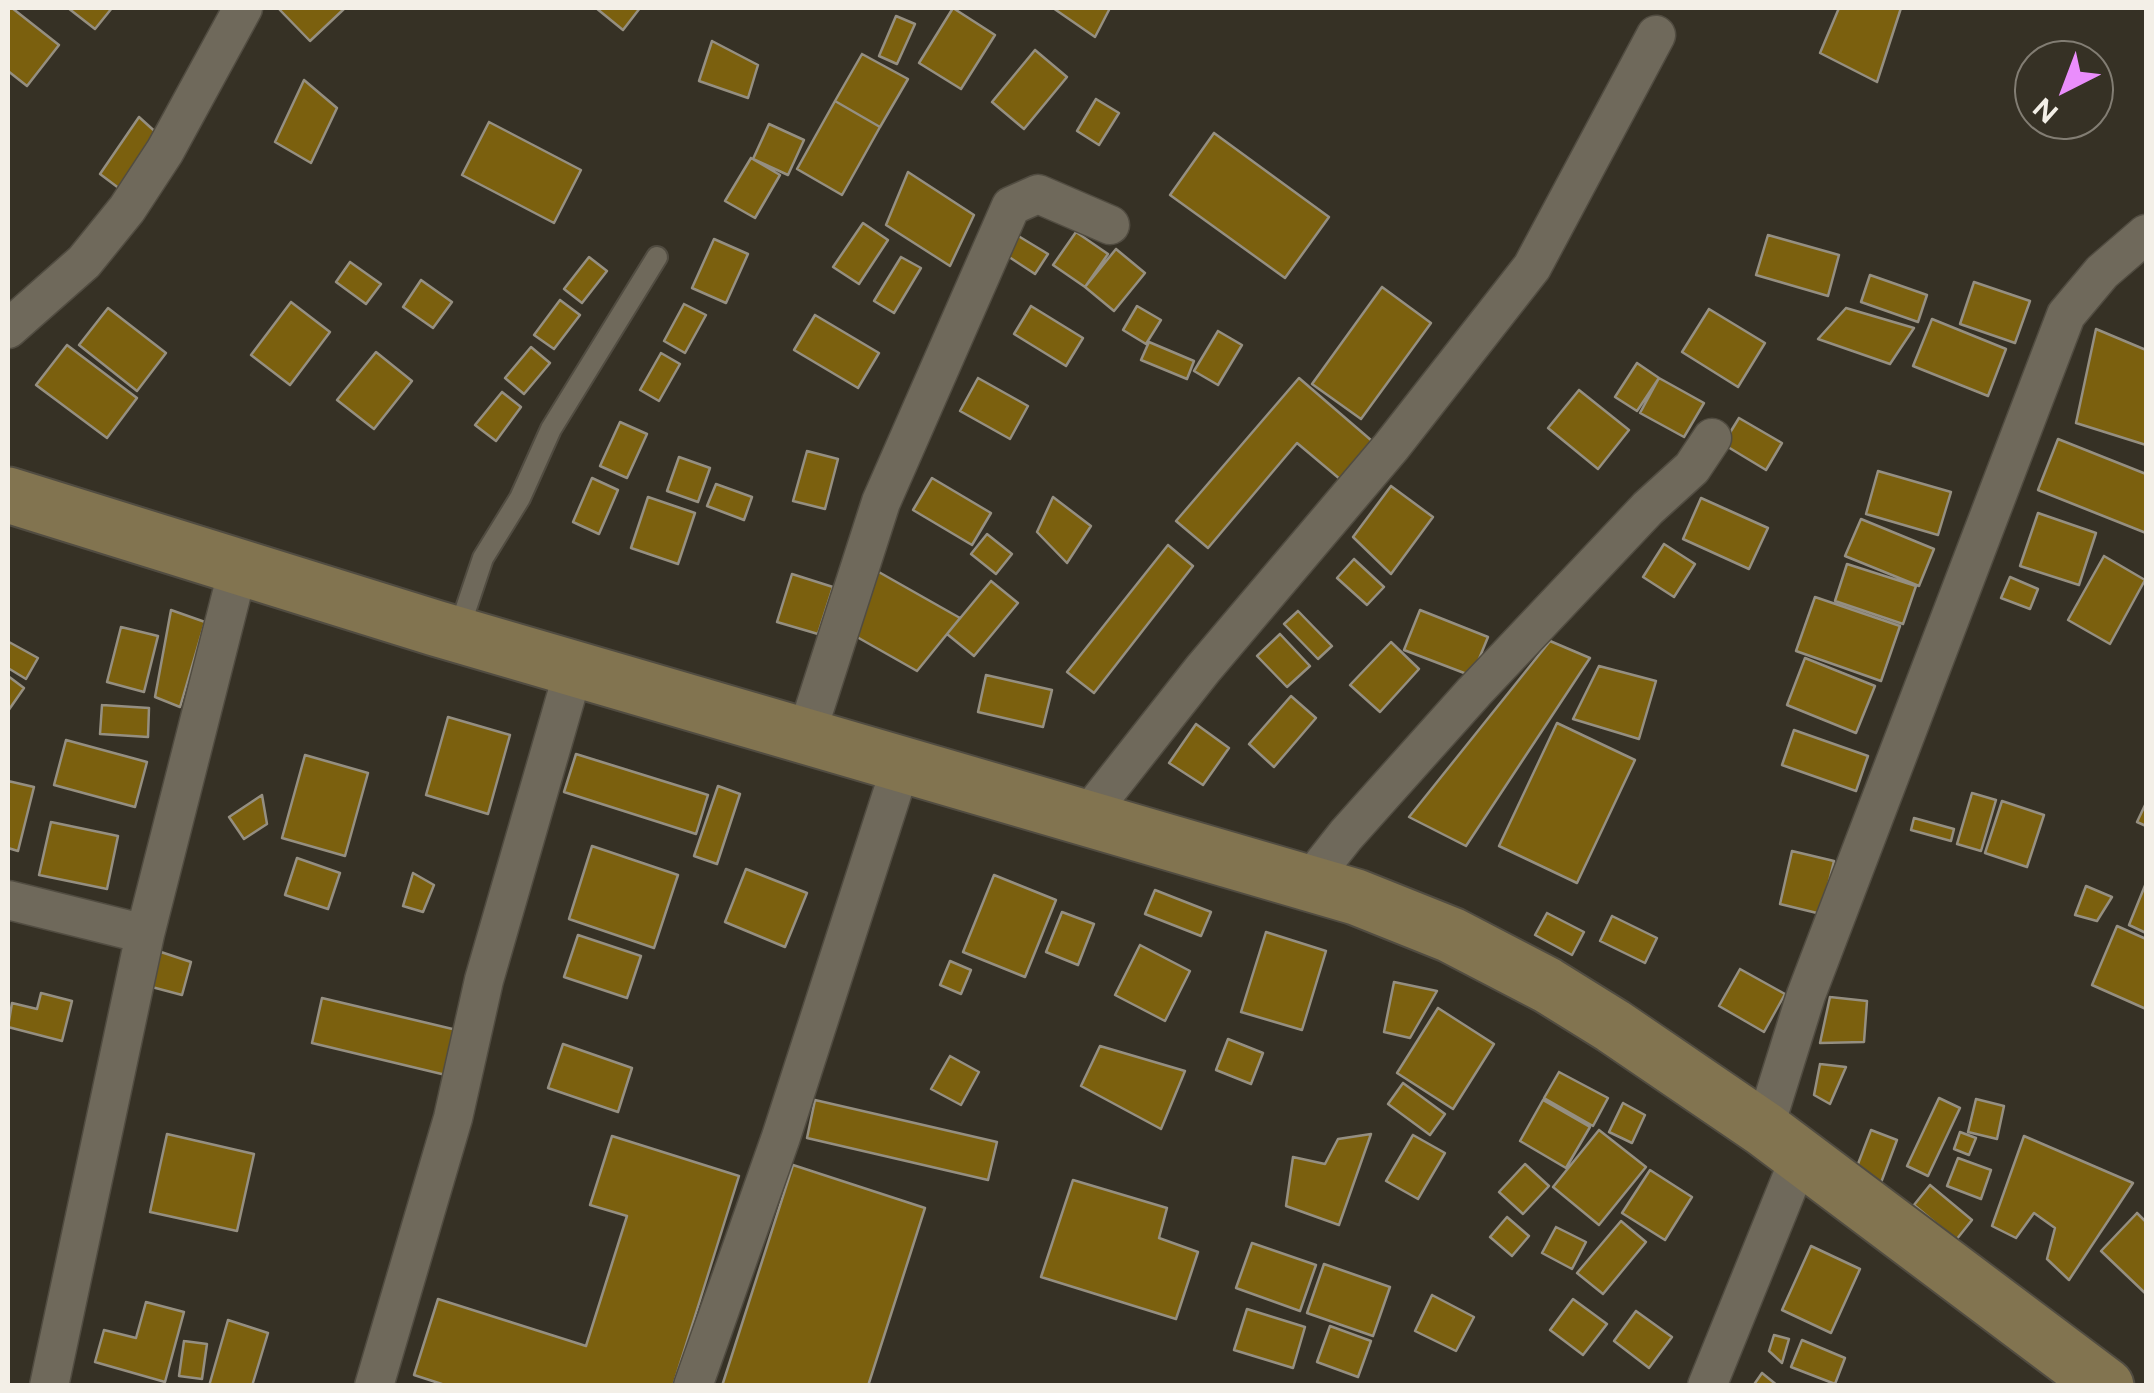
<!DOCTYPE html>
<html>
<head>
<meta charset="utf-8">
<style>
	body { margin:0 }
	#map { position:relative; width:2154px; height:1393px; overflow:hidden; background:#363125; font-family:Figtree,sans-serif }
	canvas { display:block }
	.frame { position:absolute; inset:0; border:10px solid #f3efe7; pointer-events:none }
	.north { position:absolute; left:2014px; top:40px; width:100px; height:100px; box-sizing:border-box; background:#363125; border:2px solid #827d73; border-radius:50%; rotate:222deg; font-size:28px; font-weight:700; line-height:40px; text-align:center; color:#f3efe7 }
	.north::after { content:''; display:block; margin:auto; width:35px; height:45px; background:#ea8dfc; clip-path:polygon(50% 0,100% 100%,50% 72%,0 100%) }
</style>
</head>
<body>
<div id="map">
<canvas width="2154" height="1393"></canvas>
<div class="frame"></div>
<div class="north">N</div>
</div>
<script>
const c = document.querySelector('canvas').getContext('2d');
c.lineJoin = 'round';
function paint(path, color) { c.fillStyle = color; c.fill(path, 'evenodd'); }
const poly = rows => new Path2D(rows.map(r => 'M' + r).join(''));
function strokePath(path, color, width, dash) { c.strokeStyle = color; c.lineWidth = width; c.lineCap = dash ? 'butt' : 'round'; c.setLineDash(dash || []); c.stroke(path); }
const building = poly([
	[8,8,12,8,59,45,27,86,8,71,8,8],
	[68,8,112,8,95,29,68,8],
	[278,8,345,8,310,41,278,8],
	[596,8,640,8,623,30,596,8],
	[953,8,995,35,961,89,919,63,953,8],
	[1053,8,1110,8,1095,37,1053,8],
	[1839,8,1901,8,1877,82,1820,53,1839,8],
	[896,16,915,24,897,64,879,56,896,16],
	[712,41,758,65,748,98,699,81,712,41],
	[1035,50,1067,77,1024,129,992,102,1035,50],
	[862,54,908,79,880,127,835,101,862,54],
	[304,80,337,108,311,163,275,142,304,80],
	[1096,99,1119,113,1099,145,1077,131,1096,99],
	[835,101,880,127,842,195,797,169,835,101],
	[139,117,160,136,120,189,100,174,139,117],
	[489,122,581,170,554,223,462,175,489,122],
	[769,124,804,140,788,175,753,159,769,124],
	[1214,133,1329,217,1285,278,1170,195,1214,133],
	[751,158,780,175,755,218,725,201,751,158],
	[908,172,974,215,950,266,886,225,908,172],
	[863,223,888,240,859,284,833,267,863,223],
	[1076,232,1108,254,1085,287,1053,265,1076,232],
	[1015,234,1048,254,1035,274,1003,253,1015,234],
	[1768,235,1839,255,1828,296,1756,275,1768,235],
	[714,239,748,254,726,303,692,288,714,239],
	[1116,249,1145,273,1114,311,1085,287,1116,249],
	[589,257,607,271,582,303,564,289,589,257],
	[901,257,921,268,894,313,874,301,901,257],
	[350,262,381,284,366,304,336,282,350,262],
	[1870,275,1927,295,1918,322,1861,302,1870,275],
	[421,280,452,302,433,328,403,307,421,280],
	[1974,282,2030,301,2015,343,1960,324,1974,282],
	[1382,287,1431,323,1361,419,1312,384,1382,287],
	[560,300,580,315,554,349,534,335,560,300],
	[291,302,330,332,290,385,251,355,291,302],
	[684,304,706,315,685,353,664,341,684,304],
	[1031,306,1083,338,1066,366,1014,334,1031,306],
	[1137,306,1161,320,1146,344,1123,330,1137,306],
	[108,308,166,353,137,391,79,345,108,308],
	[1846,308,1914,328,1890,364,1818,339,1846,308],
	[1709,309,1765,343,1738,387,1682,352,1709,309],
	[815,315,879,353,858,388,794,350,815,315],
	[1932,319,2006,349,1988,396,1913,366,1932,319],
	[2096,329,2146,350,2146,445,2076,423,2096,329],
	[1218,331,1242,345,1218,385,1194,371,1218,331],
	[1149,342,1194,361,1187,379,1141,360,1149,342],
	[67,345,137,398,107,438,36,385,67,345],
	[531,347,550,363,524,394,505,378,531,347],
	[376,352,412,381,374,429,337,400,376,352],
	[661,353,680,364,659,401,640,390,661,353],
	[1637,363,1659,378,1637,411,1615,397,1637,363],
	[978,378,1028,406,1010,439,960,411,978,378],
	[1299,378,1379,447,1347,485,1297,443,1208,548,1176,521,1299,378],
	[1659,378,1704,403,1684,437,1640,413,1659,378],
	[1579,390,1629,430,1598,469,1548,428,1579,390],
	[502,392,521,407,496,441,475,425,502,392],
	[1739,418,1782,443,1766,470,1723,444,1739,418],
	[620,422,647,434,627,478,600,466,620,422],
	[2058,439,2146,474,2146,533,2038,490,2058,439],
	[807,451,838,459,825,509,793,501,807,451],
	[679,457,710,468,698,502,667,491,679,457],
	[1878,471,1951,492,1938,535,1866,514,1878,471],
	[592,478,618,490,599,534,573,522,592,478],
	[932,478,991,513,972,545,913,510,932,478],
	[716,484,752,497,744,520,707,506,716,484],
	[1391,486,1433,517,1391,574,1353,537,1391,486],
	[648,497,695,513,678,564,631,548,648,497],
	[1053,497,1091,526,1067,563,1037,532,1053,497],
	[1701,498,1768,528,1749,569,1683,539,1701,498],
	[2038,513,2096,533,2079,585,2020,566,2038,513],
	[1861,519,1934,549,1919,586,1845,556,1861,519],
	[987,534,1012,554,996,574,971,554,987,534],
	[1664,544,1695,564,1674,597,1643,577,1664,544],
	[1168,545,1193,566,1094,693,1067,672,1168,545],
	[2104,556,2145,580,2110,644,2068,620,2104,556],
	[1354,559,1384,587,1367,605,1337,578,1354,559],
	[1847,564,1916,586,1903,624,1835,601,1847,564],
	[877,571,960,618,917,671,857,637,877,571],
	[792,574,833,587,818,634,777,622,792,574],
	[2010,577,2038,589,2030,609,2001,598,2010,577],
	[991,581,1018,603,974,656,947,634,991,581],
	[1815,597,1900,626,1881,681,1796,651,1815,597],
	[171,610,205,622,180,707,155,697,171,610],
	[1420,610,1488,637,1472,676,1404,650,1420,610],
	[1298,611,1332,646,1318,659,1284,624,1298,611],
	[121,627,158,636,144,692,107,682,121,627],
	[1280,634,1310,666,1287,687,1257,656,1280,634],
	[1550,641,1590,658,1466,846,1409,817,1550,641],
	[9,642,38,658,26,679,8,668,9,642],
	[1391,642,1419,669,1380,712,1350,685,1391,642],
	[1805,658,1875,686,1856,733,1787,705,1805,658],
	[1599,666,1656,681,1639,739,1573,719,1599,666],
	[986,675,1052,690,1043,727,978,712,986,675],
	[8,676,24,688,8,711,8,676],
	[1291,696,1316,718,1274,767,1249,744,1291,696],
	[102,705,149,708,148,737,100,734,102,705],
	[448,717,510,735,488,814,426,795,448,717],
	[1557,723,1635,760,1577,883,1499,846,1557,723],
	[1196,724,1229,748,1203,785,1169,763,1196,724],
	[1794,730,1868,756,1856,791,1782,765,1794,730],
	[66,740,147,762,135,807,54,785,66,740],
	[576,754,708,795,696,834,564,792,576,754],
	[305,755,368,773,345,856,282,838,305,755],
	[8,781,34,787,18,851,8,848,8,781],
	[718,786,740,794,717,864,694,856,718,786],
	[1972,793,1996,800,1981,851,1957,844,1972,793],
	[262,795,267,824,244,839,229,817,262,795],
	[2002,801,2044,815,2027,867,1985,853,2002,801],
	[2146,803,2146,826,2137,822,2146,803],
	[1914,818,1954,829,1951,841,1911,830,1914,818],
	[51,822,118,836,107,889,39,875,51,822],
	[592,846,678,875,654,948,569,919,592,846],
	[1792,851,1834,861,1821,914,1780,904,1792,851],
	[297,858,340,873,328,909,285,895,297,858],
	[746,869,807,893,785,947,725,922,746,869],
	[413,873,434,885,423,912,403,906,413,873],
	[994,875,1056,900,1025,977,963,952,994,875],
	[2146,883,2146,933,2129,925,2146,883],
	[2086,886,2112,897,2097,921,2075,915,2086,886],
	[1155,890,1211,912,1201,936,1145,914,1155,890],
	[1062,912,1094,924,1078,965,1046,952,1062,912],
	[1547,913,1584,932,1572,955,1535,935,1547,913],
	[1612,916,1657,938,1645,963,1600,941,1612,916],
	[2117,926,2146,939,2146,1009,2092,985,2117,926],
	[1266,932,1326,951,1302,1030,1241,1012,1266,932],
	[578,935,641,956,627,998,564,977,578,935],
	[1140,945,1190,971,1165,1021,1115,995,1140,945],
	[158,951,191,962,182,995,148,986,158,951],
	[950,961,971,970,961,994,940,985,950,961],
	[1740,969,1785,994,1764,1032,1719,1006,1740,969],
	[1394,982,1437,991,1410,1038,1384,1032,1394,982],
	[41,993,72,1001,62,1041,8,1027,12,1003,37,1009,41,993],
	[1830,997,1867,1001,1864,1042,1820,1043,1830,997],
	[322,998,461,1031,450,1076,312,1043,322,998],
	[1438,1008,1494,1044,1453,1109,1397,1073,1438,1008],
	[1228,1039,1263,1053,1251,1084,1216,1070,1228,1039],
	[563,1044,632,1068,618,1112,548,1088,563,1044],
	[1100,1046,1185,1071,1161,1129,1081,1086,1100,1046],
	[950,1056,979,1072,961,1105,931,1089,950,1056],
	[1820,1064,1846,1067,1830,1104,1814,1095,1820,1064],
	[1559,1072,1608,1098,1593,1126,1544,1098,1559,1072],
	[1403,1083,1445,1114,1430,1135,1388,1104,1403,1083],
	[1939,1098,1960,1108,1928,1176,1907,1166,1939,1098],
	[1976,1099,2004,1106,1997,1139,1968,1132,1976,1099],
	[815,1100,997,1142,988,1180,807,1138,815,1100],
	[1543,1100,1590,1127,1566,1168,1520,1141,1543,1100],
	[1623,1103,1645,1115,1632,1143,1609,1132,1623,1103],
	[1599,1130,1646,1167,1599,1225,1553,1187,1599,1130],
	[1871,1130,1897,1140,1879,1188,1853,1177,1871,1130],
	[1960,1132,1976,1138,1969,1155,1954,1149,1960,1132],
	[167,1134,254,1154,237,1231,150,1212,167,1134],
	[1371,1134,1339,1225,1286,1206,1293,1157,1325,1164,1338,1139,1371,1134],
	[1413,1135,1445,1153,1418,1199,1386,1181,1413,1135],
	[612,1136,739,1176,673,1386,448,1386,414,1375,438,1299,586,1346,627,1216,590,1205,612,1136],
	[2024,1136,2133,1183,2069,1280,2047,1259,2055,1228,2034,1213,2016,1238,1992,1226,2024,1136],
	[1958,1158,1991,1170,1981,1199,1947,1186,1958,1158],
	[1525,1164,1549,1186,1523,1214,1499,1192,1525,1164],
	[793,1165,925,1208,868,1386,722,1386,793,1165],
	[1650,1170,1692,1197,1665,1240,1622,1213,1650,1170],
	[1073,1180,1167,1208,1159,1238,1198,1252,1176,1319,1041,1277,1073,1180],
	[1930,1185,1972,1220,1956,1240,1914,1205,1930,1185],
	[2137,1213,2146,1222,2146,1294,2101,1251,2137,1213],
	[1507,1217,1529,1236,1512,1256,1490,1237,1507,1217],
	[1621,1221,1646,1242,1603,1294,1577,1273,1621,1221],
	[1556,1227,1586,1242,1572,1269,1542,1253,1556,1227],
	[1252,1243,1316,1265,1300,1311,1236,1288,1252,1243],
	[1811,1246,1860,1269,1831,1333,1782,1310,1811,1246],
	[1324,1264,1390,1287,1373,1336,1307,1313,1324,1264],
	[1432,1295,1474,1317,1456,1351,1415,1331,1432,1295],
	[1573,1299,1607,1324,1583,1355,1550,1330,1573,1299],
	[146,1302,184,1312,165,1382,95,1362,104,1330,136,1338,146,1302],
	[1247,1309,1305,1327,1293,1368,1234,1350,1247,1309],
	[1636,1311,1672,1337,1649,1368,1614,1341,1636,1311],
	[228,1320,268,1333,252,1386,209,1386,228,1320],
	[1330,1326,1371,1341,1358,1377,1317,1362,1330,1326],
	[1774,1335,1789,1339,1782,1363,1769,1351,1774,1335],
	[1802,1340,1845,1358,1835,1384,1791,1367,1802,1340],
	[184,1341,207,1344,202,1379,179,1376,184,1341],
	[1762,1373,1778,1386,1753,1386,1762,1373]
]);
paint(building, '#7b600e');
strokePath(building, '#958f81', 2.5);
const service = poly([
	[458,632,483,558,520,498,551,429,657,257]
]);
const minor = poly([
	[8,329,84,262,127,209,165,151,243,8],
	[805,738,881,502,1011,206,1038,194,1110,225],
	[1084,820,1203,669,1391,447,1532,267,1656,35],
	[1308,883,1346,835,1474,692,1648,508,1692,468,1712,438],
	[8,900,145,934],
	[1764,1129,1806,995,2066,315,2102,272,2146,234],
	[49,1386,145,934,238,569],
	[374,1386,453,1118,484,980,574,669],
	[693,1386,781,1137,901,766],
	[1707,1386,1800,1157]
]);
const secondary = poly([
	[8,495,435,628,1356,897,1451,935,1547,985,1613,1026,1764,1129,2106,1386]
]);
strokePath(service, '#514c41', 24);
strokePath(minor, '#514c41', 41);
strokePath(secondary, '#514c41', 59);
strokePath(service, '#6f695b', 20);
strokePath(minor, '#6f695b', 38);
strokePath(secondary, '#827450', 55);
</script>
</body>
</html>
